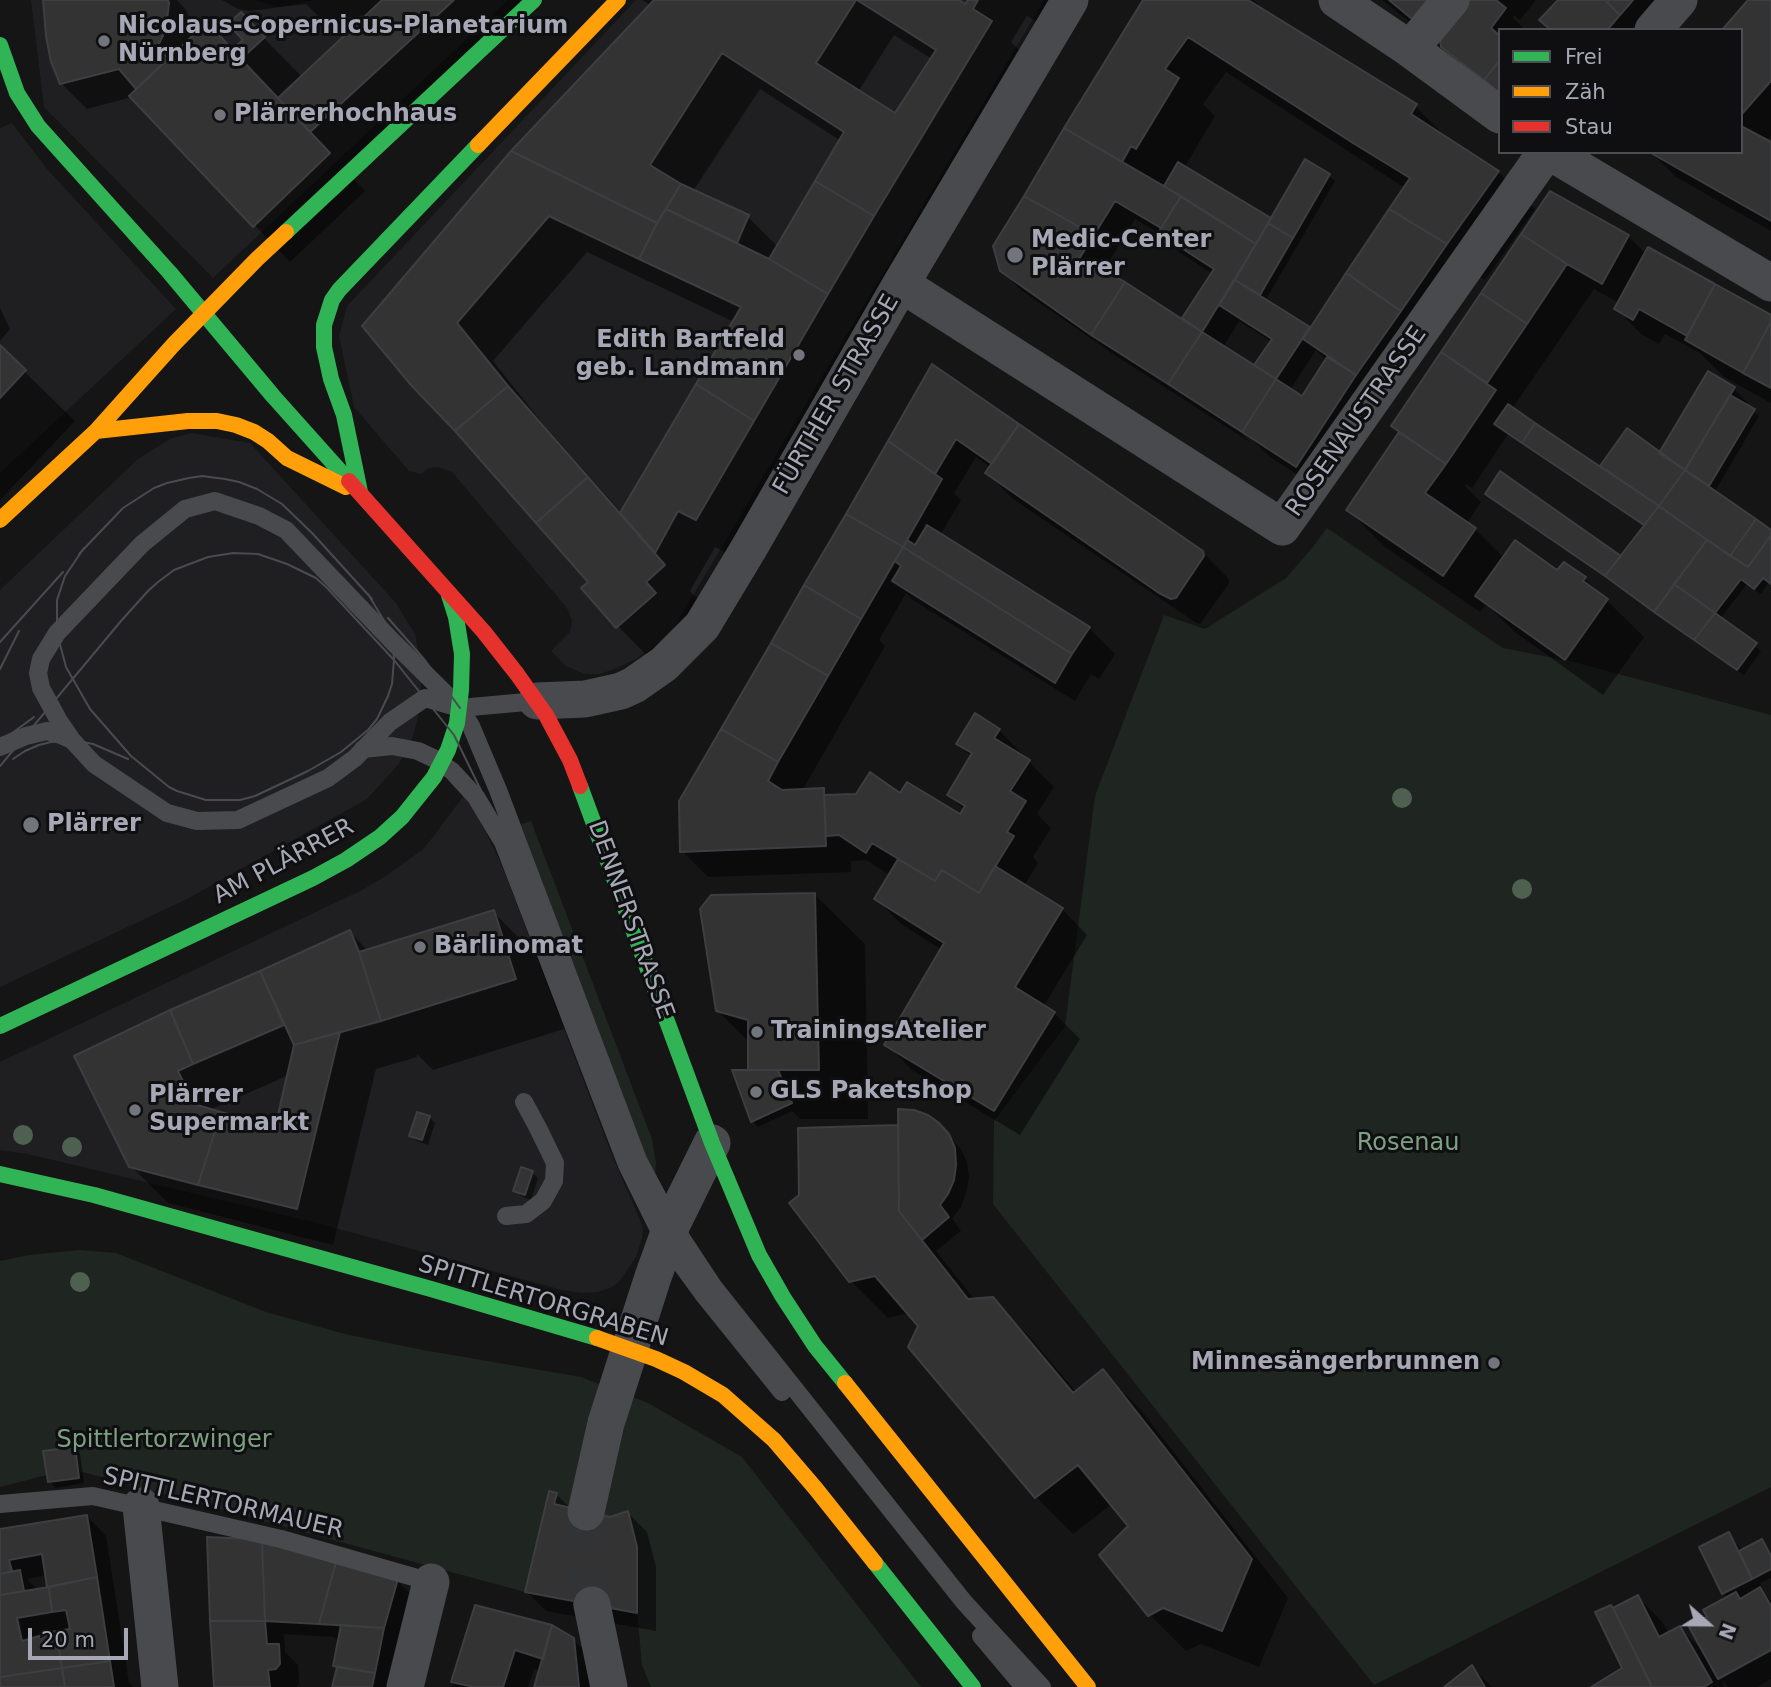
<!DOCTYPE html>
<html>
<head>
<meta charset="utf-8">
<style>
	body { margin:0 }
	#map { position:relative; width:1771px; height:1687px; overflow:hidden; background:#151515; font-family:"DejaVu Sans",sans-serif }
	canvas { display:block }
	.legend { position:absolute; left:1498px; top:28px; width:245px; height:126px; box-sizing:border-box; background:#0f0f11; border:2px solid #4b4d53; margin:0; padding:9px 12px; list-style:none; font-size:21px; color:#a6a9b5 }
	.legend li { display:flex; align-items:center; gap:14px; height:35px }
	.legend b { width:35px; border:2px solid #4b4d53 }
	.north { position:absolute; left:1673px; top:1589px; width:70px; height:70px; -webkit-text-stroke:5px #0f0f11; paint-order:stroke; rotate:111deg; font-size:19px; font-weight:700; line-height:28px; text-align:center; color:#a6a9b5 }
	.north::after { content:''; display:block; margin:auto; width:24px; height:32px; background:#a6a9b5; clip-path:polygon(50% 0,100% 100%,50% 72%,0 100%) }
	.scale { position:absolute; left:28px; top:1628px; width:100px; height:32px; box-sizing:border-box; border:4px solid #a6a9b5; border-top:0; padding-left:9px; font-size:21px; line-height:24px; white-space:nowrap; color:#a6a9b5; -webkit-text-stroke:5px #0f0f11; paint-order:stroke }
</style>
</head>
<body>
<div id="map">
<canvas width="1771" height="1687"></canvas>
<ul class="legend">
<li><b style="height:9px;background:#30b455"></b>Frei</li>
<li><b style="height:9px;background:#ff9f0a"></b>Zäh</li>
<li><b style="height:9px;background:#e5322d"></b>Stau</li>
</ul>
<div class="north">N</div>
<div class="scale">20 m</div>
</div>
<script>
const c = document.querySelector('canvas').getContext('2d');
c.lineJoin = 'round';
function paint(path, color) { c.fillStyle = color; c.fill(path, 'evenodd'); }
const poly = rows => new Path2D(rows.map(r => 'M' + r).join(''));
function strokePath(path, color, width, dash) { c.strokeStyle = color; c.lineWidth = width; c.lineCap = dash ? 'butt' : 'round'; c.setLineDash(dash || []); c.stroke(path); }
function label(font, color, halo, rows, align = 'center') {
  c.font = font + ' "DejaVu Sans",sans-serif'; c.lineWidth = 6; c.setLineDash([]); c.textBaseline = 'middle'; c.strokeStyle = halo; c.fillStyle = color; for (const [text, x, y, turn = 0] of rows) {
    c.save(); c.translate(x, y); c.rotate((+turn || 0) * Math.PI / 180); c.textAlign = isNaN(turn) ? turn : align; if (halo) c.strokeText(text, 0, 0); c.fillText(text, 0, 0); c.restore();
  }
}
paint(poly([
	[31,0,254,0,278,7,314,0,508,0,213,278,44,107],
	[636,0,1044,0,674,628,665,638,636,659,617,668,600,674,584,674,566,666,551,651,570,632,572,621,567,608,452,472,438,467,429,468,421,474,409,471,354,407,339,336,347,306],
	[12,123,48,170,176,309,0,473,0,128],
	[191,433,250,443,396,603,415,634,422,671,420,707,414,733,407,750,398,765,367,799,187,899,0,987,0,590,138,459,170,439],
	[465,794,481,821,504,871,611,1153,643,1227,642,1239,636,1257,619,1282,610,1288,597,1292,582,1293,562,1290,317,1223,28,1154,0,1150,0,1062,362,890,386,876,422,850,433,837]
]), '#1f1f21');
paint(poly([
	[1327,528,1503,648,1574,662,1771,715,1771,1487,1374,1685,993,1204,994,1121,1065,1026,1095,796,1164,615,1205,629,1286,578,1312,548],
	[531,821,652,1139,656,1163,655,1175,635,1134,521,824],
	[80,1250,116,1253,266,1312,345,1334,423,1350,581,1377,648,1403,742,1457,921,1687,651,1687,642,1665,637,1613,637,1547,628,1511,610,1517,554,1504,556,1492,548,1491,525,1592,79,1471,74,1447,43,1451,47,1475,0,1487,0,1261,29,1255]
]), '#1f2520');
paint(poly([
	[45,0,177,0,186,10,194,30,193,38,233,51,245,40,241,15,302,77,369,15,322,20,306,4,249,11,238,9,222,0,530,0,345,170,365,191,290,262,132,97,87,109,61,83],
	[642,0,955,0,966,7,970,0,1064,0,1047,28,1027,16,1011,42,1028,59,733,556,715,547,690,591,701,603,681,620,691,631,654,663,618,626,590,582,460,434,412,384,651,6],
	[894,35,932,59,896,116,858,92],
	[760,89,841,141,778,247,748,217,693,191],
	[587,252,734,322,622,513,544,425,493,361],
	[1145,0,1253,0,1258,4,1256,7,1415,106,1452,143,1498,172,1535,209,1485,280,1471,272,1323,491,1270,457,1237,425,1235,427,1250,442,1113,354,1021,290,1001,270],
	[1226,72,1405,188,1311,330,1265,301,1335,181,1329,176,1272,220,1184,168,1215,116,1203,104],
	[1135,219,1162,235,1179,252,1213,274,1183,321,1103,271],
	[1239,321,1272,342,1257,365,1262,370,1224,346],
	[1316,350,1327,361,1303,398,1290,390],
	[1382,0,1536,0,1520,20,1514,15,1512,17,1525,30,1500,30,1500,96,1469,72,1450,54],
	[1560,0,1669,0,1643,30,1548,30],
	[1751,0,1771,0,1771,136,1766,141,1771,144,1771,231,1676,177,1651,152,1741,152,1741,30],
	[1550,194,1628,236,1646,254,1649,249,1771,318,1771,403,1724,377,1700,353,1665,334,1659,344,1641,334,1616,308,1619,303,1594,289,1512,409,1610,474,1603,466,1660,455,1734,389,1747,402,1744,405,1759,416,1714,493,1771,532,1771,584,1769,582,1761,594,1747,584,1720,619,1761,651,1744,675,1708,650,1707,651,1613,581,1493,500,1487,494,1621,558,1646,526,1508,434,1472,488,1466,484,1465,486,1481,502,1467,523,1475,529,1504,558,1585,579,1644,637,1603,695,1515,632,1486,604,1480,612,1385,547,1348,510,1400,433,1393,426],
	[0,308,10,329,0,341],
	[0,348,75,421,0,500],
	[933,367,1202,552,1228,578,1229,583,1201,623,1198,624,1013,499,987,473,991,468,976,457,954,493,961,500,940,535,1089,628,1115,654,1099,679,1091,674,1075,701,913,600,906,593,879,640,885,646,802,791,823,790,829,796,900,795,960,817,964,810,949,795,972,757,959,744,999,730,1024,756,1023,758,1028,761,1054,787,1037,814,1051,828,1033,857,1038,863,1024,886,1062,909,1087,935,1043,1007,1054,1013,1080,1039,1020,1135,912,1070,886,1044,942,950,901,924,876,899,890,875,866,860,851,861,851,872,708,877,682,851,681,802],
	[814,894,865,944,868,1119,800,1119,792,1111,758,1127,753,1121,753,1072,750,1043,717,1010],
	[493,912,543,962,564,1029,433,1070,417,1054,417,1057,376,1069,333,1245,168,1203,131,1166,172,1011,350,932,368,951],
	[289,1075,276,1130,216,1113,214,1108],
	[429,1117,435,1123,428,1145,417,1141,411,1136],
	[936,1124,961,1149,967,1162,969,1178,966,1193,961,1207,952,1218,961,1231,936,1251,975,1300,992,1299,1029,1336,1076,1392,1103,1372,1139,1408,1288,1598,1259,1667,1201,1644,1186,1651,1149,1614,1130,1526,1112,1504,1073,1534,1036,1497,920,1326,909,1313,888,1318,851,1281,897,1127,900,1130],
	[532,1172,538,1178,531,1200,521,1196,515,1190],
	[74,1449,80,1454,84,1483,56,1488,50,1482],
	[556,1494,572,1510,610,1519,628,1513,647,1532,656,1567,656,1631,546,1611,527,1592],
	[87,1516,106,1536,129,1683,133,1687,0,1687,0,1531],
	[47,1575,50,1588,38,1590,27,1579],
	[1728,1534,1743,1551,1762,1541,1771,1554,1771,1578,1760,1583,1764,1592,1763,1592,1771,1601,1771,1679,1757,1687,1729,1687,1722,1680,1724,1687,1595,1687,1624,1669,1613,1610,1638,1597,1663,1623,1669,1634,1680,1628,1703,1651,1710,1618,1728,1598,1724,1593],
	[209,1539,397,1581,417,1600,395,1687,335,1687,339,1669,335,1665,339,1642,334,1637,284,1634,285,1652,298,1665,299,1684,296,1687,216,1687],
	[476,1607,573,1639,599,1665,601,1687,536,1687,541,1670,534,1669,528,1687,452,1687],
	[1472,1667,1492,1687,1447,1687]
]), '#0007');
const building = poly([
	[43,0,168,0,169,3,166,29,158,46,168,59,136,89,119,69,60,84,51,62,46,36,43,0],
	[382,0,454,0,310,132,278,98,382,0],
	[654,0,856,0,816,63,895,113,936,50,857,0,959,0,965,4,968,0,978,0,973,9,992,21,874,216,815,181,844,132,722,53,650,165,681,184,657,223,511,151,654,0],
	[1143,0,1248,0,1417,104,1411,114,1499,171,1447,244,1389,209,1410,178,1353,143,1188,37,1165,69,1179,78,1136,149,1131,146,1122,162,1064,128,1143,0],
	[1389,0,1427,0,1412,19,1389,0],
	[1467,0,1496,0,1506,8,1491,28,1500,36,1500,60,1484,80,1441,47,1439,32,1467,0],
	[1558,0,1605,0,1620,15,1607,30,1551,30,1539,20,1558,0],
	[1605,0,1633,0,1620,15,1605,0],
	[1748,0,1771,0,1771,81,1741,115,1741,30,1722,30,1748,0],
	[241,12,265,37,241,59,330,153,253,227,129,96,207,22,232,49,243,40,228,24,241,12],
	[1500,60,1500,93,1484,80,1500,60],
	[1741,126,1771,142,1771,221,1649,152,1741,152,1741,126],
	[1064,128,1181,196,1161,228,1115,201,1094,235,1024,196,1064,128],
	[511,151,657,223,639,259,549,216,457,323,508,386,455,431,411,385,362,326,511,151],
	[1305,159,1330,174,1293,238,1268,223,1305,159],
	[1178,162,1271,218,1256,244,1164,186,1178,162],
	[815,181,874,216,828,294,769,259,815,181],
	[681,184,749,215,737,243,666,209,681,184],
	[1550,191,1629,235,1602,284,1567,264,1521,234,1550,191],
	[1024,196,1094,235,1079,259,1103,273,1104,270,1125,282,1091,335,1000,271,993,246,1024,196],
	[1181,196,1256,244,1202,332,1182,318,1214,269,1158,233,1181,196],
	[666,209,769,259,828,294,754,421,696,384,741,307,639,259,657,223,666,209],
	[1389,209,1447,244,1401,311,1346,273,1389,209],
	[1268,223,1293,238,1260,295,1235,280,1268,223],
	[1521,234,1567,264,1527,324,1481,293,1521,234],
	[1648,247,1715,284,1687,336,1639,309,1633,320,1614,309,1648,247],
	[1346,273,1401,311,1356,375,1303,339,1346,273],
	[1235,280,1310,327,1276,379,1254,365,1272,339,1219,305,1235,280],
	[1125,282,1202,332,1168,384,1091,335,1125,282],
	[1715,284,1771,315,1771,322,1743,373,1685,340,1715,284],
	[1481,293,1527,324,1487,383,1441,352,1481,293],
	[1771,322,1771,388,1743,373,1771,322],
	[1202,332,1276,379,1242,432,1168,384,1202,332],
	[0,345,26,370,0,398,0,345],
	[1441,352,1496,390,1446,464,1391,426,1441,352],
	[1327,357,1356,375,1296,467,1242,432,1276,379,1302,396,1327,357],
	[932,364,1019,424,992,464,956,439,935,474,888,441,932,364],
	[1708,371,1735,387,1685,470,1659,453,1708,371],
	[696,384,754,421,696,520,678,511,655,553,620,513,696,384],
	[508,386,588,477,536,523,455,431,508,386],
	[1730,395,1755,409,1709,486,1685,470,1730,395],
	[1508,404,1535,423,1522,443,1494,424,1508,404],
	[1535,423,1659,506,1644,525,1522,443,1535,423],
	[1019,424,1203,551,1204,556,1176,598,1171,599,1159,593,985,473,1019,424],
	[1627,428,1685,470,1659,506,1600,466,1627,428],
	[1399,432,1446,464,1425,493,1476,528,1443,576,1346,510,1399,432],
	[888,441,942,479,903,547,846,514,888,441],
	[1685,470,1756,519,1730,556,1659,506,1685,470],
	[1500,471,1621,556,1605,576,1485,494,1500,471],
	[588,477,665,565,646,582,656,593,616,628,581,588,588,582,536,523,588,477],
	[1659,506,1707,540,1654,612,1605,576,1659,506],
	[846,514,903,547,861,619,804,585,846,514],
	[1756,519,1771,530,1771,535,1748,567,1730,556,1756,519],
	[927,525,1090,627,1072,654,903,547,907,540,915,545,927,525],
	[1771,535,1771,584,1763,578,1754,589,1741,579,1715,613,1674,584,1707,540,1748,567,1771,535],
	[1515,540,1557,570,1564,562,1586,577,1583,581,1608,599,1565,660,1475,596,1515,540],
	[903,547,1072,654,1055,683,892,581,901,566,895,561,903,547],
	[1674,584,1715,613,1694,640,1654,612,1674,584],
	[804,585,861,619,828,676,771,643,804,585],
	[1715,613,1757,643,1737,670,1694,640,1715,613],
	[771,643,828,676,778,762,721,729,771,643],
	[975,713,1000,729,994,738,1030,760,1010,791,1026,801,1007,832,1014,836,979,893,942,870,935,881,872,843,866,853,839,835,826,836,824,795,856,794,870,772,900,793,907,782,960,814,965,806,947,795,972,753,956,744,975,713],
	[721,729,778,762,768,781,782,790,824,788,826,846,680,852,679,801,721,729],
	[898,859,935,881,942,870,979,893,995,866,1063,908,1015,987,1055,1012,994,1111,884,1045,944,943,874,899,898,859],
	[815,893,819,1070,748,1070,748,1020,716,1011,700,909,711,895,815,893],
	[494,910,516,979,381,1021,359,952,494,910],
	[350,930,359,952,381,1021,294,1045,260,971,350,930],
	[260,971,284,1025,193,1064,170,1010,260,971],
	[170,1010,193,1064,178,1071,194,1104,221,1112,198,1185,129,1167,74,1056,170,1010],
	[340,1032,297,1209,198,1185,221,1112,275,1128,294,1045,340,1032],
	[732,1070,778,1070,792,1103,751,1122,732,1070],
	[898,1109,914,1110,928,1115,938,1122,949,1134,955,1148,956,1165,954,1180,948,1194,940,1205,949,1217,922,1240,899,1211,898,1109],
	[417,1112,430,1116,422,1140,409,1136,417,1112],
	[898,1125,899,1211,968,1299,993,1297,1073,1393,1103,1369,1252,1559,1222,1631,1163,1608,1148,1616,1099,1555,1128,1526,1078,1465,1035,1498,908,1347,918,1326,875,1276,849,1282,789,1203,799,1195,798,1128,898,1125],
	[521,1167,533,1171,525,1195,513,1191,521,1167],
	[75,1447,79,1478,48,1482,43,1451,75,1447],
	[549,1491,557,1493,554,1504,610,1517,628,1511,637,1547,637,1613,525,1592,549,1491],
	[87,1515,97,1577,47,1587,42,1554,9,1560,12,1571,0,1574,0,1529,87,1515],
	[1729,1532,1752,1579,1722,1594,1699,1547,1729,1532],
	[207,1537,253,1539,262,1542,265,1621,210,1621,207,1537],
	[1762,1539,1771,1556,1771,1569,1752,1579,1739,1551,1762,1539],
	[262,1542,336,1562,319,1624,265,1621,262,1542],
	[336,1562,398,1579,384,1628,319,1624,336,1562],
	[20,1570,24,1591,0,1595,0,1574,20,1570],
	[97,1577,110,1661,62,1668,56,1631,70,1629,66,1610,52,1612,49,1587,97,1577],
	[49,1587,52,1612,17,1618,22,1641,56,1631,62,1668,0,1677,0,1595,49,1587],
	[1760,1587,1771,1606,1771,1650,1718,1679,1689,1627,1707,1617,1703,1610,1736,1592,1740,1599,1760,1587],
	[1638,1595,1659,1637,1680,1626,1712,1682,1704,1687,1652,1687,1613,1608,1638,1595],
	[475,1605,552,1625,543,1659,515,1650,503,1687,474,1687,451,1682,475,1605],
	[1611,1605,1613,1608,1652,1687,1591,1687,1622,1668,1595,1612,1611,1605],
	[210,1621,265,1621,267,1644,279,1644,280,1664,276,1669,268,1670,270,1687,214,1687,210,1621],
	[341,1625,384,1628,375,1673,333,1666,341,1625],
	[552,1625,574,1638,579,1687,534,1687,552,1625],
	[110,1661,114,1687,65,1687,62,1668,110,1661],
	[1472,1665,1485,1687,1444,1687,1472,1665],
	[337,1667,375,1673,372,1687,332,1687,337,1667],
	[62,1668,65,1687,0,1687,0,1677,62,1668]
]);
paint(building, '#333334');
strokePath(building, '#3d3e41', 2);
strokePath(poly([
	[586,1512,584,1540,586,1564,592,1605]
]), '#323335', 37, [37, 18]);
strokePath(poly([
	[537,701,460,708,425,698,390,722,355,758,328,778,238,820,197,821,167,813,94,764,72,740,59,721,41,688,38,673,41,659,57,633,142,544,185,509,215,501,259,516,286,530,393,642,460,708,471,726,498,790,638,1160,672,1224,713,1286,964,1602,1042,1687],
	[0,747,26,736,47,731,61,735,72,740],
	[363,749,392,746,418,751,435,759,452,771,476,797,503,842,627,1165,665,1242,703,1294,782,1392],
	[506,1216,526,1214,543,1201,554,1181,555,1163,538,1128,524,1102],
	[0,1504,93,1496,281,1539,431,1582],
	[981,1636,1024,1687]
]), '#494a4d', 18);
strokePath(poly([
	[1337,0,1410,49,1500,115],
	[1653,30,1679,0],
	[1410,49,1451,0],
	[1550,152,1771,283],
	[901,284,1282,527,1546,152],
	[537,701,585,699,621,691,634,685,664,664,702,626,749,548,901,284,1070,0],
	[141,1506,160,1687],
	[586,1512,606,1423,653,1277,672,1224,712,1143],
	[592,1605,609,1687],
	[405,1687,431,1582]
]), '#494a4d', 37);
strokePath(poly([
	[0,45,17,93,38,126,170,273,273,396,349,481],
	[286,232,534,0],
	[360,492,344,415,331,379,324,347,324,325,332,300,339,290,478,145],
	[580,786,712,1143,759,1255,783,1297,815,1346,845,1383],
	[0,1026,313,878,346,860,380,837,402,817,434,777,448,750,457,723,461,690,462,654,456,617,449,595],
	[0,1174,94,1195,431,1289,597,1338],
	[875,1563,973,1687]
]), '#30b455', 16);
strokePath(poly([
	[478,145,618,0],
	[96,431,188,421,217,421,236,425,254,432,268,441,287,458,346,487],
	[0,520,96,431,174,344,257,259,286,232],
	[597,1338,656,1359,684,1372,723,1395,774,1440,816,1489,875,1563],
	[845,1383,1088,1687]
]), '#ff9f0a', 16);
strokePath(poly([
	[349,481,484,632,517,674,546,715,570,760,580,786]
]), '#e5322d', 16);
strokePath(poly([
	[84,548,65,576,57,600,57,633,66,667,90,709,131,756,169,787,177,791,206,800,240,800,255,796,308,771,341,752,368,730,377,719,388,696,392,684,394,660,393,642,389,629,368,594],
	[79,554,123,508,154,488,167,483,189,478,202,476,225,479,239,482,257,489,282,504,313,534,372,599],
	[388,618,424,659,460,708],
	[0,642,63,572],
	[0,669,19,631],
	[0,742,34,717],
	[13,759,25,751,39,745,51,742,72,740,93,744,128,759],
	[0,766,121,621,148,591,158,582,174,570,208,557,233,553,258,554,287,564,316,578,327,588,394,660,454,735,493,815,503,842]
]), '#4a4b4e', 2);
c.fillStyle = '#4e6151';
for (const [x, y] of [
	[1402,798],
	[1522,889],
	[23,1135],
	[72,1147],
	[80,1282]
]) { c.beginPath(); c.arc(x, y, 10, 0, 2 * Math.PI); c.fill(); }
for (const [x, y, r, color] of [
	[104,41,7,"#73757d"],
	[220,115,7,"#73757d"],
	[1015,255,9,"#73757d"],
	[799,355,7,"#73757d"],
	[31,825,9,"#73757d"],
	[420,947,7,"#73757d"],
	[757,1032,7,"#73757d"],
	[756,1092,7,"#73757d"],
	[135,1110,7,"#73757d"],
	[1494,1363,7,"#73757d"]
]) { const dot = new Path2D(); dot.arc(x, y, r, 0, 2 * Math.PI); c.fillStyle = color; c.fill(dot); strokePath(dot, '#0f0f11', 2.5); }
label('bold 24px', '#a6a9b5', '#0f0f11', [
	["Nicolaus-Copernicus-Planetarium",118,27],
	["Nürnberg",118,55],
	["Plärrerhochhaus",234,115],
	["Medic-Center",1031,241],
	["Plärrer",1031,269],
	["Edith Bartfeld",785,341,"right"],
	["geb. Landmann",785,369,"right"],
	["Plärrer",47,825],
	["Bärlinomat",434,947],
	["TrainingsAtelier",771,1032],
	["GLS Paketshop",770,1092],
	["Plärrer",149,1096],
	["Supermarkt",149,1124],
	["Minnesängerbrunnen",1480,1363,"right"]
], 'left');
label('24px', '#a6a9b5', '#0f0f11', [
	["FÜRTHER STRASSE",837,395,-60],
	["ROSENAUSTRASSE",1357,422,-55],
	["AM PLÄRRER",284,862,-28],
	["DENNERSTRASSE",630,920,70],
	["SPITTLERTORGRABEN",543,1302,17],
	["SPITTLERTORMAUER",223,1504,13]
]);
label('24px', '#7da082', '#0f0f11', [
	["Rosenau",1408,1144],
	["Spittlertorzwinger",164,1441]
]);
</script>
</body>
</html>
